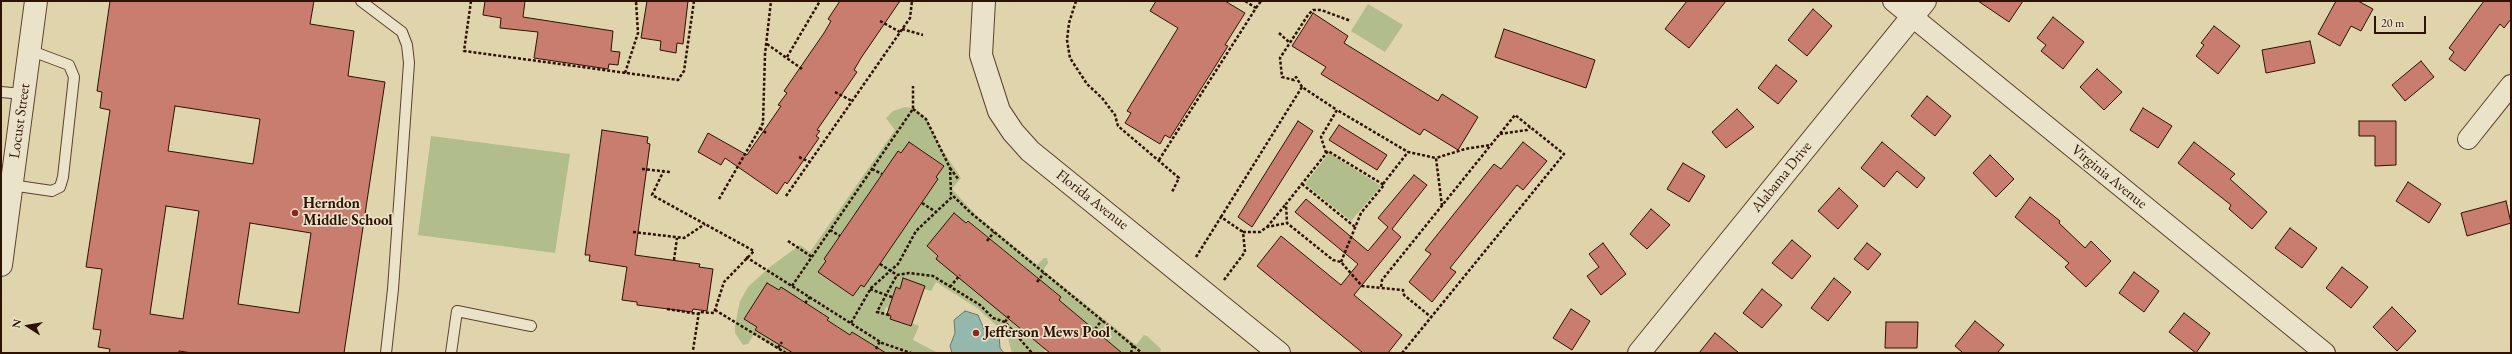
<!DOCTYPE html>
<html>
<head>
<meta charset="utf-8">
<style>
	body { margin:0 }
	#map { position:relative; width:2512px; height:354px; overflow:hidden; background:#e0d4ac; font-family:"EB Garamond",serif }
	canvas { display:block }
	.frame { position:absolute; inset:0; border:2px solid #2d1200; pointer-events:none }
	.north { position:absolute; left:8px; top:306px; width:40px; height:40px; -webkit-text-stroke:3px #ebe3c9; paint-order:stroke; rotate:282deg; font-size:11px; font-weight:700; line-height:16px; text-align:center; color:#2d1200 }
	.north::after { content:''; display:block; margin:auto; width:14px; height:18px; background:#2d1200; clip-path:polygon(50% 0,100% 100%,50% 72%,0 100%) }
	.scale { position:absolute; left:2374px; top:16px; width:52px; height:18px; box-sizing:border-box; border:2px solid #2d1200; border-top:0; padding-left:5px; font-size:12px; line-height:14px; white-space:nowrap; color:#2d1200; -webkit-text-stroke:3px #ebe3c9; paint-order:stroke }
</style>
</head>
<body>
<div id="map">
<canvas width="2512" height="354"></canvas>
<div class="frame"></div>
<div class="north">N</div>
<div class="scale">20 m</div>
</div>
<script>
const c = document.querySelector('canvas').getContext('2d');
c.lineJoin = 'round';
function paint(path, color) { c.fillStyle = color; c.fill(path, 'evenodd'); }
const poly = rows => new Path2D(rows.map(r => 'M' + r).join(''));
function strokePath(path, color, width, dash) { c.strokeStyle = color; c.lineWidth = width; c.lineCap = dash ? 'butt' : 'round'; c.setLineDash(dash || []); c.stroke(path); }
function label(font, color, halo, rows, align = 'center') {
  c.font = font + ' "EB Garamond",serif'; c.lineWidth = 3.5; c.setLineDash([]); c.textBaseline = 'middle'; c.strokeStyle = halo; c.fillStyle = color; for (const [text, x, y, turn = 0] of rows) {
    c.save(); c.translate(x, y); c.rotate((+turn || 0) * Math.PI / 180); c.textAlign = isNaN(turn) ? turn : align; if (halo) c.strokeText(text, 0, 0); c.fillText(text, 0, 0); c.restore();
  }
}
paint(poly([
	[1368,4,1403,25,1385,52,1351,31],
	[905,107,916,109,926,118,941,148,961,178,952,189,977,216,1037,265,1044,258,1047,258,1048,263,1043,270,1136,345,1144,335,1147,336,1161,349,1160,353,1117,353,1116,348,1067,312,1070,309,1059,300,1061,297,968,220,927,247,1045,349,1044,353,1012,353,1007,335,977,308,936,282,931,291,924,289,925,286,903,279,900,289,896,287,889,308,886,307,884,313,891,316,890,319,911,326,912,323,919,326,913,340,938,353,887,353,879,348,878,350,852,332,850,335,827,320,828,318,781,288,779,290,767,283,744,319,757,327,755,329,793,353,783,353,754,334,748,344,743,345,735,333,735,326,740,301,748,287,771,266,800,245,810,252,895,130,886,118,893,111],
	[909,142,943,166,936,177,938,179,864,287,861,285,853,296,818,272,826,261,824,259,854,214,857,216,866,197,898,151,901,153],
	[431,136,570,154,555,253,418,235],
	[1329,153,1381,186,1351,221,1305,184]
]), '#b1bd8a');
const water = poly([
	[965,311,978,315,984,329,994,330,999,334,1000,348,1004,353,952,353,950,346,955,333,954,320,965,311]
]);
paint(water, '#94b8ad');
strokePath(water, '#6b7668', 1);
const building = poly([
	[110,1,314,1,310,24,354,31,348,76,385,82,344,353,192,353,179,351,179,353,109,353,110,349,98,347,101,330,93,329,102,269,86,267,110,110,100,108,102,92,97,91,110,1],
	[175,106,260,119,253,164,168,151,175,106],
	[166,206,199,211,183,319,150,314,166,206],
	[250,223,311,233,299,313,238,304,250,223],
	[485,1,525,1,523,17,613,31,611,51,620,52,618,65,609,64,608,69,534,58,538,32,500,28,501,18,483,15,485,1],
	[647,1,688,1,683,44,677,43,676,53,660,50,661,41,641,38,647,1],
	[840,1,900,1,861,58,854,70,857,72,817,130,820,131,816,136,819,138,787,184,785,182,777,194,725,158,721,165,698,152,708,133,747,155,781,106,778,105,787,93,784,91,824,33,831,21,828,19,840,1],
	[1156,1,1225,1,1245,13,1225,45,1228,46,1170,138,1165,135,1160,144,1125,123,1131,113,1127,111,1178,28,1150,11,1156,1],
	[1687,1,1726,1,1689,48,1665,29,1687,1],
	[1978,1,2023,1,2009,22,1978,1],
	[2336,1,2358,1,2373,9,2361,31,2351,26,2340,46,2318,34,2336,1],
	[2484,1,2511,1,2511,19,2504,28,2500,24,2465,71,2449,59,2454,52,2449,48,2484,1],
	[1813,9,1832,26,1807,56,1788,40,1813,9],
	[1313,13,1348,36,1344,43,1438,101,1442,94,1478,117,1458,150,1424,129,1420,135,1321,74,1326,67,1292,46,1313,13],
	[2053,17,2084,42,2063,69,2041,51,2046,45,2037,38,2053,17],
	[2214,26,2240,46,2218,74,2196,56,2204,45,2201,43,2214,26],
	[1504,29,1595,60,1586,88,1495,57,1504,29],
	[2310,41,2315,63,2266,73,2262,50,2310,41],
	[2421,61,2434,77,2405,101,2392,85,2421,61],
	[1776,65,1797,81,1778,104,1758,88,1776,65],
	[2097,69,2122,92,2104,110,2080,87,2097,69],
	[1927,96,1951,116,1935,136,1911,116,1927,96],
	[2143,108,2172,126,2158,148,2130,130,2143,108],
	[1737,109,1754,127,1726,148,1712,132,1737,109],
	[1298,121,1313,131,1252,227,1238,217,1298,121],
	[2359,121,2396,121,2396,165,2375,166,2375,136,2359,136,2359,121],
	[1339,125,1387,155,1377,170,1329,140,1339,125],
	[602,130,648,137,647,143,650,144,635,255,700,264,699,267,713,269,707,311,693,309,692,312,637,305,637,302,622,300,627,267,589,261,590,255,585,255,602,130],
	[909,142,944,166,936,177,938,179,864,287,861,285,853,296,818,272,826,261,824,259,898,151,901,153,909,142],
	[1523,142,1547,161,1523,190,1517,185,1450,268,1456,272,1432,302,1409,282,1431,254,1425,250,1494,164,1501,169,1523,142],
	[1882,142,1925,178,1917,188,1897,171,1884,187,1861,168,1882,142],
	[2194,142,2235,174,2230,179,2267,212,2252,229,2229,209,2231,205,2178,163,2194,142],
	[1990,155,2014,179,1996,197,1973,173,1990,155],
	[1683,163,1705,176,1689,202,1667,189,1683,163],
	[1414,175,1427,185,1392,229,1401,237,1354,295,1402,335,1388,353,1363,353,1257,266,1281,236,1341,285,1358,264,1295,212,1306,199,1368,251,1388,227,1378,218,1414,175],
	[2408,182,2441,204,2429,223,2396,201,2408,182],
	[1839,188,1858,206,1838,229,1818,211,1839,188],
	[2030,197,2060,221,2059,223,2085,248,2091,241,2111,261,2086,287,2065,267,2069,263,2015,217,2030,197],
	[2506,201,2511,223,2467,236,2461,213,2506,201],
	[1651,209,1670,225,1647,249,1630,234,1651,209],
	[954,213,966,223,968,221,1061,297,1059,300,1122,353,1050,353,936,259,938,256,927,246,954,213],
	[2290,228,2317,248,2302,268,2275,248,2290,228],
	[1792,240,1811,256,1792,279,1772,263,1792,240],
	[1603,243,1626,274,1601,295,1587,276,1599,267,1589,254,1603,243],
	[1867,243,1881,254,1868,270,1854,259,1867,243],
	[2342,267,2368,287,2351,308,2326,288,2342,267],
	[2134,272,2159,291,2144,312,2119,293,2134,272],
	[903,278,925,286,911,326,890,319,891,316,887,314,896,287,900,289,903,278],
	[1834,278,1851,292,1828,321,1811,308,1834,278],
	[767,283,779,290,781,287,829,318,827,320,850,335,852,332,886,353,793,353,755,330,757,327,744,319,767,283],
	[1762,289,1782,305,1762,328,1743,313,1762,289],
	[2392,307,2416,331,2397,351,2373,327,2392,307],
	[1571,309,1590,321,1572,350,1553,338,1571,309],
	[2184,313,2210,333,2196,353,2169,332,2184,313],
	[1975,321,2004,345,1997,353,1963,353,1955,346,1975,321],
	[1886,322,1918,322,1917,348,1885,348,1886,322],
	[1715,333,1739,353,1699,353,1715,333]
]);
paint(building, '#c87d6e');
strokePath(building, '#2d1200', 1);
const service = poly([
	[361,1,402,32,407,45,409,63,393,289,386,353],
	[1,92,23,94],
	[11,185,52,191,60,187,63,177,74,77,69,65,29,50],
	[451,353,457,311,531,326]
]);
const minor = poly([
	[1893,1,2325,353],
	[2468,139,2511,85]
]);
const tertiary = poly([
	[984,1,981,55,999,111,1013,132,1030,151,1279,353],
	[1,265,36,1],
	[1639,353,1925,1]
]);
strokePath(service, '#5a422b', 12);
strokePath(minor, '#5a422b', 22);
strokePath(tertiary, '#5a422b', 24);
strokePath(poly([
	[471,1,464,51,678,80,684,71,694,1],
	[1076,1,1069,23,1067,40,1070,58,1087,84,1102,98,1115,115,1118,126,1179,178,1172,192],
	[1256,8,1261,1],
	[880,21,900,32],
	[902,29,923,35],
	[1279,33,1290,43],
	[767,44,802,69],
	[787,57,820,1],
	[625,73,638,33,636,1],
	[1302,87,1296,77,1294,80,1282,77,1280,58,1308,15,1313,10,1321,10,1351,21],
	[835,92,852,101],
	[913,109,926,119,950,168,951,194,971,213,1142,353],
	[760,128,766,133],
	[1500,134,1527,130,1530,127],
	[1326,153,1321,137,1337,110,1408,152],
	[799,157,810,162],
	[1159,160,1256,8,1245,1],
	[950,168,959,180],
	[642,169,670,172],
	[872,169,882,174],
	[664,170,652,195,754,251,724,282,714,313,699,312,693,350],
	[1302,184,1355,227],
	[1383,184,1408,152,1436,158],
	[786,196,910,18,912,1],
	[719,199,763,123,765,54,771,1],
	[922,203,936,212],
	[1442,206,1436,158,1465,149,1490,145],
	[1221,217,1302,87,1337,110],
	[1267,227,1286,204],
	[830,230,840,236],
	[633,232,684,238,705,224],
	[788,241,812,257],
	[987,241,994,232],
	[746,257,882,343,911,353],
	[1196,257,1221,217,1243,232],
	[674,260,677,238],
	[1341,262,1361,213,1384,185,1328,151,1286,204,1287,223,1333,260,1341,262,1362,286,1381,288],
	[880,264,897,275,909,273,933,276,980,305,993,318,1005,322,1032,353],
	[1224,280,1245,252,1243,232,1260,232,1267,227,1287,223],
	[1037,282,1044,273],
	[792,286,913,109,913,86],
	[950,287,960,275],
	[870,289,886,295,897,275],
	[805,303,810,297],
	[667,309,698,314],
	[715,310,786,353],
	[889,315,877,312,886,295,892,297],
	[1005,322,1009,316],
	[851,323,871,288,898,264,916,231,953,196],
	[1092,333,1102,320],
	[778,348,782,342],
	[876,349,880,341],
	[1131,353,1133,345],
	[1402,353,1564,154,1515,115,1382,280,1381,288,1403,290,1404,295,1431,317]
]), '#2d1200', 2.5, [3, 2]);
strokePath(service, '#ebe3c9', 10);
strokePath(minor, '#ebe3c9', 20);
strokePath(tertiary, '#ebe3c9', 22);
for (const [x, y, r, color] of [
	[295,213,4,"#8f2418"],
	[976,333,4,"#8f2418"]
]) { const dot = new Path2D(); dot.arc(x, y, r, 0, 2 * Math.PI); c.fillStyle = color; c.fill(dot); strokePath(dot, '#ebe3c9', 1.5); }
label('15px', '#2d1200', '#ebe3c9', [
	["Locust Street",20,121,-82],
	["Alabama Drive",1782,177,-51],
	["Virginia Avenue",2109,177,39],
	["Florida Avenue",1092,200,38]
]);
label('bold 15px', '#2d1200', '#ebe3c9', [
	["Herndon",303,204],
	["Middle School",303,221],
	["Jefferson Mews Pool",984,333]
], 'left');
</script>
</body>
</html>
